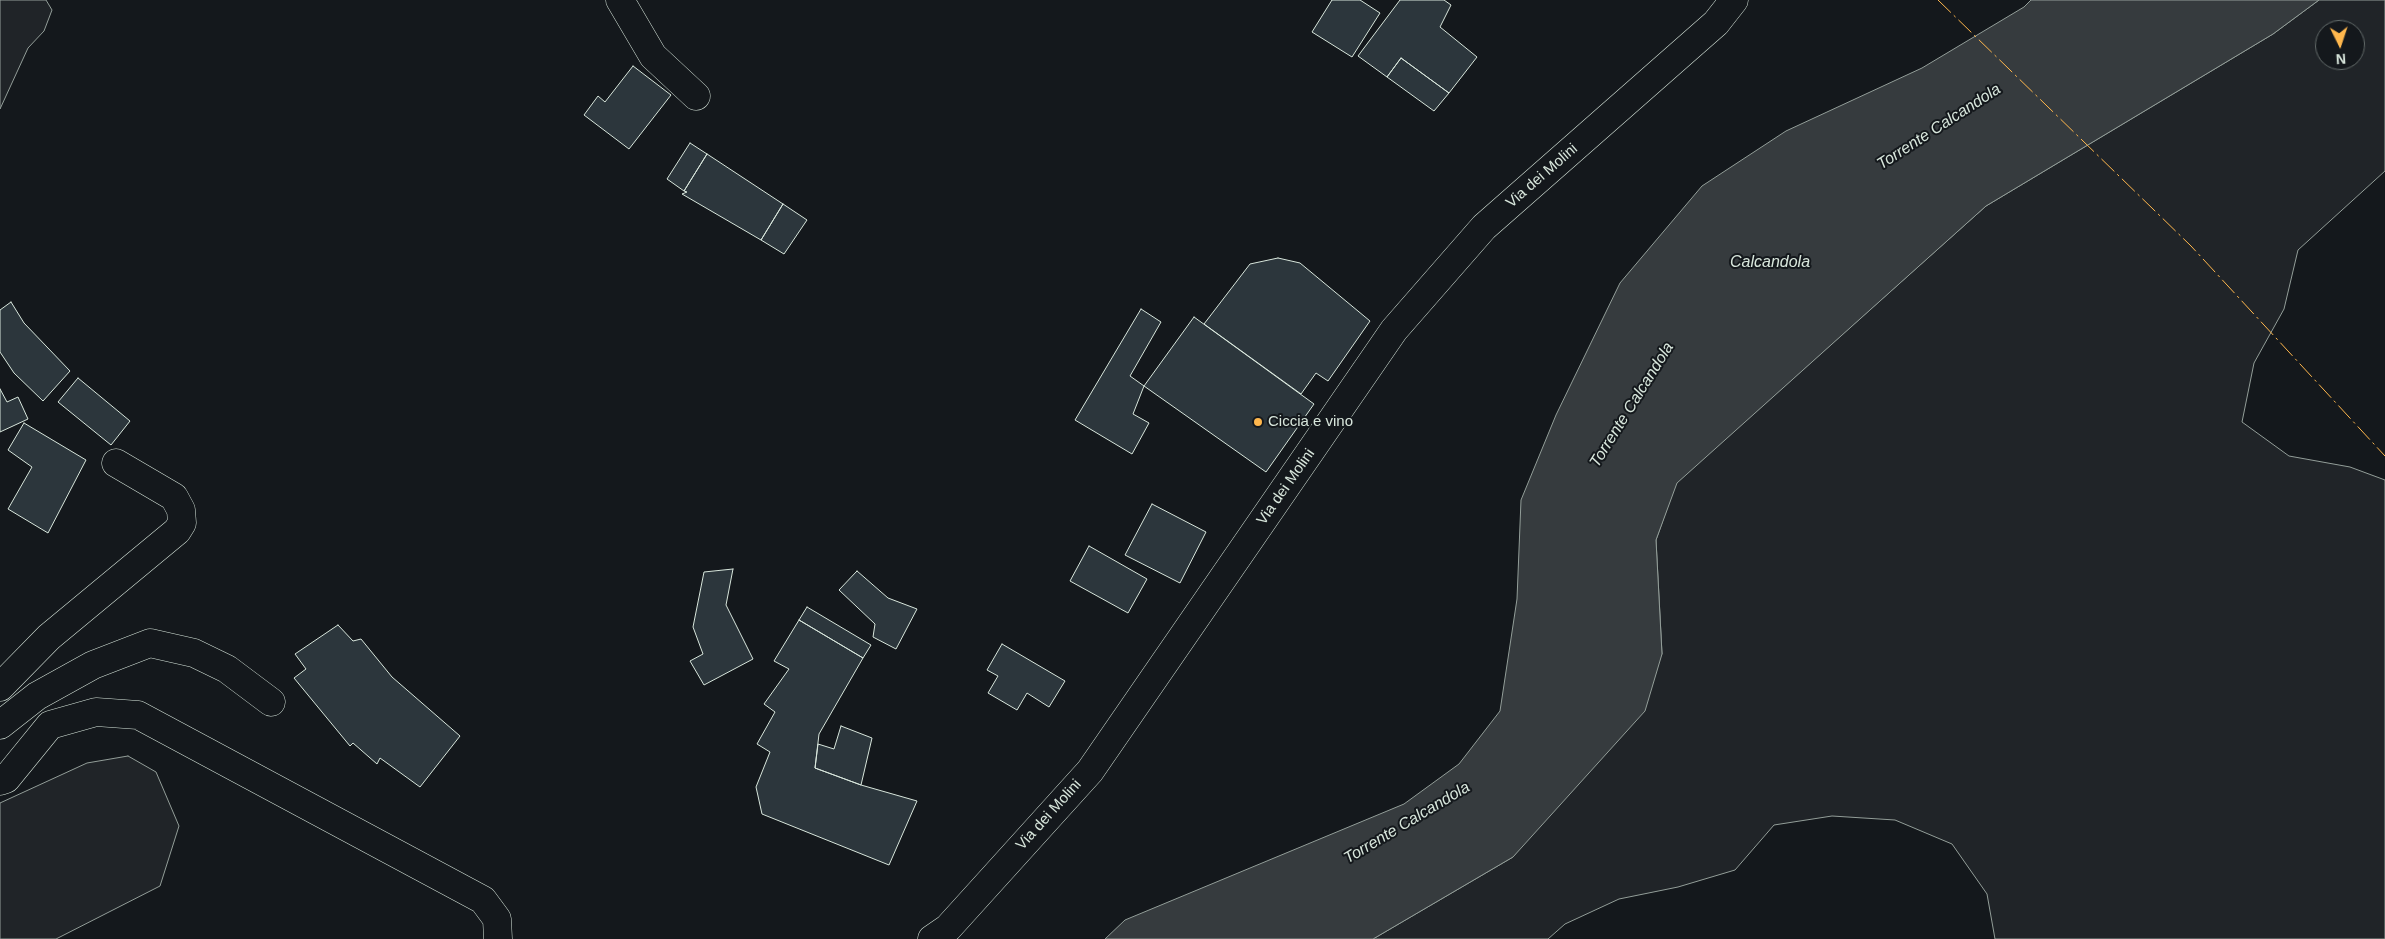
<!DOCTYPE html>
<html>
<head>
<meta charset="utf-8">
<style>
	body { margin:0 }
	#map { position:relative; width:2385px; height:939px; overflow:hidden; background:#14181c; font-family:Helvetica,sans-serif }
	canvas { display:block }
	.north { position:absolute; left:2315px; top:20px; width:50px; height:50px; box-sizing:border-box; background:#14181c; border:1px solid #626a69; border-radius:50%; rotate:176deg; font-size:14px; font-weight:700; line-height:20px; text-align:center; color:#d8e6dc }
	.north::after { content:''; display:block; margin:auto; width:18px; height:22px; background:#ffb74d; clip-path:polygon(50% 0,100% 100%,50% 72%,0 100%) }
</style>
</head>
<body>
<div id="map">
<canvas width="2385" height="939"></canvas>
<div class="north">N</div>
</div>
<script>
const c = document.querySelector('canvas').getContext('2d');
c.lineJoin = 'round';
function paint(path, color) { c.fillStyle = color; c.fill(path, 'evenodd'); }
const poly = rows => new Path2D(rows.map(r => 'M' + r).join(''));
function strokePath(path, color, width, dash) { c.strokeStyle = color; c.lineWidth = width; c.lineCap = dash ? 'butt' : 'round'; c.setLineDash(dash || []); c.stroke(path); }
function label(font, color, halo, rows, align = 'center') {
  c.font = font + ' Helvetica,sans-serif'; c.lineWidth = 4; c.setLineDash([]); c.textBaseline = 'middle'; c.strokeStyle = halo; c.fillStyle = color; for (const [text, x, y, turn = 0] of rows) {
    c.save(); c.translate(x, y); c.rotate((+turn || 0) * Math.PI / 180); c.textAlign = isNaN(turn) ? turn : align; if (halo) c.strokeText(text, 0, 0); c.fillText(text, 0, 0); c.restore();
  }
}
const green = poly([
	[0,0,46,0,52,10,44,31,28,48,0,109,0,0],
	[2319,0,2385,0,2385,171,2298,250,2284,309,2254,363,2242,422,2289,456,2350,467,2385,480,2385,939,1995,939,1987,894,1952,844,1895,820,1832,816,1774,825,1735,870,1678,887,1619,899,1565,924,1548,939,1373,939,1513,857,1662,654,1656,540,1676,483,1986,206,2273,34,2319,0],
	[2325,30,2355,30,2355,60,2325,60,2325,30],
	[128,756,156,772,179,826,160,886,56,939,0,939,0,803,87,763,128,756]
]);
paint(green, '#202428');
strokePath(green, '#939e99', 1);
const water = poly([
	[2031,0,2319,0,2273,34,1986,206,1677,483,1656,540,1662,654,1645,711,1513,857,1373,939,1105,939,1125,920,1404,804,1459,764,1500,711,1517,599,1521,500,1556,415,1620,283,1702,186,1786,131,1922,68,2024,7,2031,0]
]);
paint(water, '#363b3e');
strokePath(water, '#939e99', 1);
const building = poly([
	[1332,0,1360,0,1380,13,1352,57,1312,32,1332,0],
	[1400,0,1444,0,1451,5,1440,27,1477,57,1449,93,1401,58,1387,77,1358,56,1400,0],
	[1401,58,1449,93,1434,111,1387,77,1401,58],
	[633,66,671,95,629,149,584,115,598,96,605,102,633,66],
	[690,143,707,154,684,191,667,179,690,143],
	[707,154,783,204,761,240,682,194,687,192,684,191,707,154],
	[783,204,807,220,784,254,761,240,783,204],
	[1278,258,1300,263,1370,321,1328,381,1316,373,1301,394,1204,324,1250,264,1278,258],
	[11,302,24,323,70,371,43,401,14,373,0,352,0,310,11,302],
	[1141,309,1161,322,1130,376,1144,386,1133,414,1149,423,1132,454,1075,420,1141,309],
	[1194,317,1314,404,1266,472,1144,386,1194,317],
	[78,378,130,421,111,445,58,402,78,378],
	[0,389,7,402,18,397,28,419,0,432,0,389],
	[24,423,86,460,48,533,8,509,32,467,8,450,24,423],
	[1152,504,1206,532,1180,583,1125,555,1152,504],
	[1089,546,1147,579,1128,613,1070,581,1089,546],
	[733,569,726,605,753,659,704,685,690,661,703,654,693,627,704,572,733,569],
	[857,571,888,598,917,609,896,649,873,637,875,624,839,590,857,571],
	[807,607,871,645,863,658,799,620,807,607],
	[799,620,863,658,819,734,815,768,861,785,917,801,889,865,762,814,756,787,770,752,757,744,775,712,764,704,789,669,774,661,799,620],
	[338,625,353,641,361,639,392,677,460,736,420,787,380,758,377,764,353,743,350,746,294,678,306,669,295,654,338,625],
	[1002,644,1065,681,1049,707,1027,693,1017,710,988,693,998,676,987,670,1002,644],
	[841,726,872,738,861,785,815,768,818,744,834,749,841,726]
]);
paint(building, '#2c363c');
strokePath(building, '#d8e6dc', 1);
const minor = poly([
	[620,0,653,56,696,96],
	[0,687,49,637,177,531,182,523,181,510,174,497,116,463],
	[0,725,37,696,93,665,150,643,194,653,227,669,271,702],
	[0,781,6,779,50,725,96,712,138,715,483,900,497,919,498,939],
	[932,939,948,928,1090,771,1394,330,1484,227,1716,23,1734,0]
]);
strokePath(minor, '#d8e6dc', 29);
strokePath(minor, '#14181c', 28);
strokePath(poly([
	[1938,0,2191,246,2385,456]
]), '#ffb74d', 1, [18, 4, 2.5, 4]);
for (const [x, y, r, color] of [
	[1258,422,5,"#ffb74d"]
]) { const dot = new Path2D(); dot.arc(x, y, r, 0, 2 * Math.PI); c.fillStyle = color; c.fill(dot); strokePath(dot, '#14181c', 2); }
label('15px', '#d8e6dc', '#14181c', [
	["Via dei Molini",1542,176,-41],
	["Via dei Molini",1286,487,-55],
	["Via dei Molini",1049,815,-48]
]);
label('15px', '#d8e6dc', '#14181c', [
	["Ciccia e vino",1268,422]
], 'left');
label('italic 16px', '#d8e6dc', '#14181c', [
	["Torrente Calcandola",1939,127,-33],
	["Calcandola",1770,263],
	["Torrente Calcandola",1632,405,-58],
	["Torrente Calcandola",1407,823,-31]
]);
</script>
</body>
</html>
